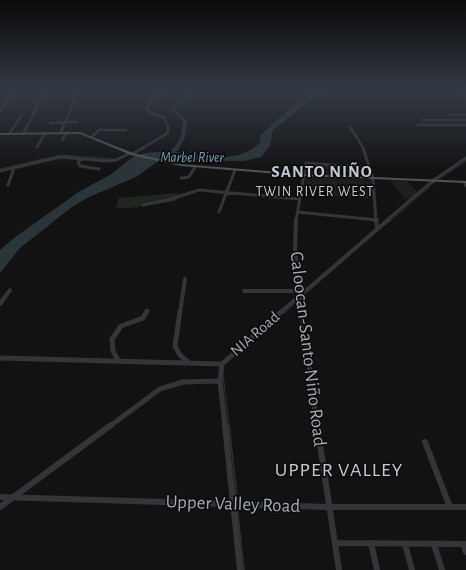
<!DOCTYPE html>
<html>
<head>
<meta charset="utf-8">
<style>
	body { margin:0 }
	canvas { display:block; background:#121213 }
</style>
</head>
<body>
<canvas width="466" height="570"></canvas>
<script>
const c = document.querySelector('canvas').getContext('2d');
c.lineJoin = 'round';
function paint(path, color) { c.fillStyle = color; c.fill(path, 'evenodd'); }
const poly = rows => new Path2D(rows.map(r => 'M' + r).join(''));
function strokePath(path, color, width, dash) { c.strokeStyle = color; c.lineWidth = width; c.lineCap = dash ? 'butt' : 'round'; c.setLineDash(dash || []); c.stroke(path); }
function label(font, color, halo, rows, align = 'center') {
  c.font = font + ' "Alegreya Sans",sans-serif'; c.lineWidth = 3.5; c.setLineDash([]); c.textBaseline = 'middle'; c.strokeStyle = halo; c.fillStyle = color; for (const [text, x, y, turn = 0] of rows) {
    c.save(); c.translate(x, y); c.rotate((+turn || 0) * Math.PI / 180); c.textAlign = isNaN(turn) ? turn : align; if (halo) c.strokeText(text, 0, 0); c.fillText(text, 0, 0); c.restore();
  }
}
paint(poly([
	[307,164,336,166,337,170,358,170,359,176,305,174],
	[306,177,371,180,374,199,329,196,328,188,305,187],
	[390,180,407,181,418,193,412,199,405,199]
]), '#1e1e20');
paint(poly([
	[179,193,176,201,130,208,116,208,119,198]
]), '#1e261e');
paint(poly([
	[314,91,322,91,273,130,270,146,261,157,244,161,160,160,136,177,89,197,72,207,20,248,0,273,0,250,14,238,80,191,110,175,133,157,145,153,169,151,207,157,227,157,239,155,251,150,260,143,260,136,267,129,293,106]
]), '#2a3539');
strokePath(poly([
	[0,169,61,155,113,159],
	[439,179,466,161],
	[389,222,435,182],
	[307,292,350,255],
	[284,313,299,299],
	[223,375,229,426]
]), '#2a3539', 1);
strokePath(poly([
	[229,425,237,498],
	[237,507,244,570]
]), '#2a3539', 1.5);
paint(poly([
	[185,91,189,91,191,97,182,101,174,109,187,121,185,137,178,150,167,158,163,158,163,156,174,148,181,137,183,121,170,109,180,99,187,96,185,91]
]), '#2a3539');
strokePath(poly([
	[460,91,466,97],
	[0,111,14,91],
	[450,115,466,115],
	[422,120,466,120],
	[50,123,77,122],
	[417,125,466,125],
	[350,127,364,149],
	[61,132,78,91],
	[9,134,22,115],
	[23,134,44,94],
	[92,137,99,130,126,130],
	[62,140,67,132],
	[37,147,45,133],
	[141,149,168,133,168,126,163,117,151,113,146,109,153,99,168,91]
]), '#333539', 2.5);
strokePath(poly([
	[363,148,373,178,376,221],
	[132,154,143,148],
	[82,159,78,162,80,166,99,169],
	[0,171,60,157,107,161,116,160,130,153],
	[181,178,189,177,195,167],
	[464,182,466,186],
	[8,185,14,168],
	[143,205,168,200,199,190,299,199],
	[219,212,235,170],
	[297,212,377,220],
	[296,221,306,163,370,168],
	[386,221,434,180,466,158]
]), '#333539', 3);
strokePath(poly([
	[296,220,295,248,302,312],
	[374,220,377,220],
	[376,220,377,229],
	[244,291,301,291],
	[0,304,10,290],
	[180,312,185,279],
	[281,312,388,220]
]), '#333539', 4);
strokePath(poly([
	[180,311,175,346,180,355,189,363],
	[302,311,317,426],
	[0,358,222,364],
	[118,360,113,351,112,339,121,326,143,318,147,311],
	[110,426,160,389,183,382,220,381],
	[225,426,220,381,222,364,282,311]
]), '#333539', 5);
strokePath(poly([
	[225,425,240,570],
	[317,425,339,570],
	[425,442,450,507],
	[0,497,329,507,466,507],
	[0,507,111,425],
	[335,543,466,544],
	[371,543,377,570],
	[405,544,412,570],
	[434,544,442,570],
	[463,544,466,552]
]), '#333539', 6);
paint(poly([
	[80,132,133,153,181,164,303,174,466,181,466,183,303,176,181,166,131,155,80,134,0,135,0,133,80,132]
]), '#4f5258');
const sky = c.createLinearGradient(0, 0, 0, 171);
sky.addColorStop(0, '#0a0a0a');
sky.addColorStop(0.53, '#333944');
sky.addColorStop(1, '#33394400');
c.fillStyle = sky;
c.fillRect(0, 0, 466, 171);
label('italic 14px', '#78a1b1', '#0d0d0e', [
	["Marbel River",192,158]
]);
c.letterSpacing = '1px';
label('14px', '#c4c9d0', '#0d0d0e', [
	["TWIN RIVER WEST",315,192]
]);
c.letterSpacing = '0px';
label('16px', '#a3abb5', '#0d0d0e', [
	["NIA Road",255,334,-41]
]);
c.letterSpacing = '1px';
label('bold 17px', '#c4c9d0', '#0d0d0e', [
	["SANTO NIÑO",322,172]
]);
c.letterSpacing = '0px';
label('19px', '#a3abb5', '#0d0d0e', [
	["Caloocan-Santo Niño Road",308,349,83],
	["Upper Valley Road",233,504,2]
]);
c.letterSpacing = '1px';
label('20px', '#c4c9d0', '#0d0d0e', [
	["UPPER VALLEY",339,470]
]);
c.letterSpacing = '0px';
</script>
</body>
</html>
